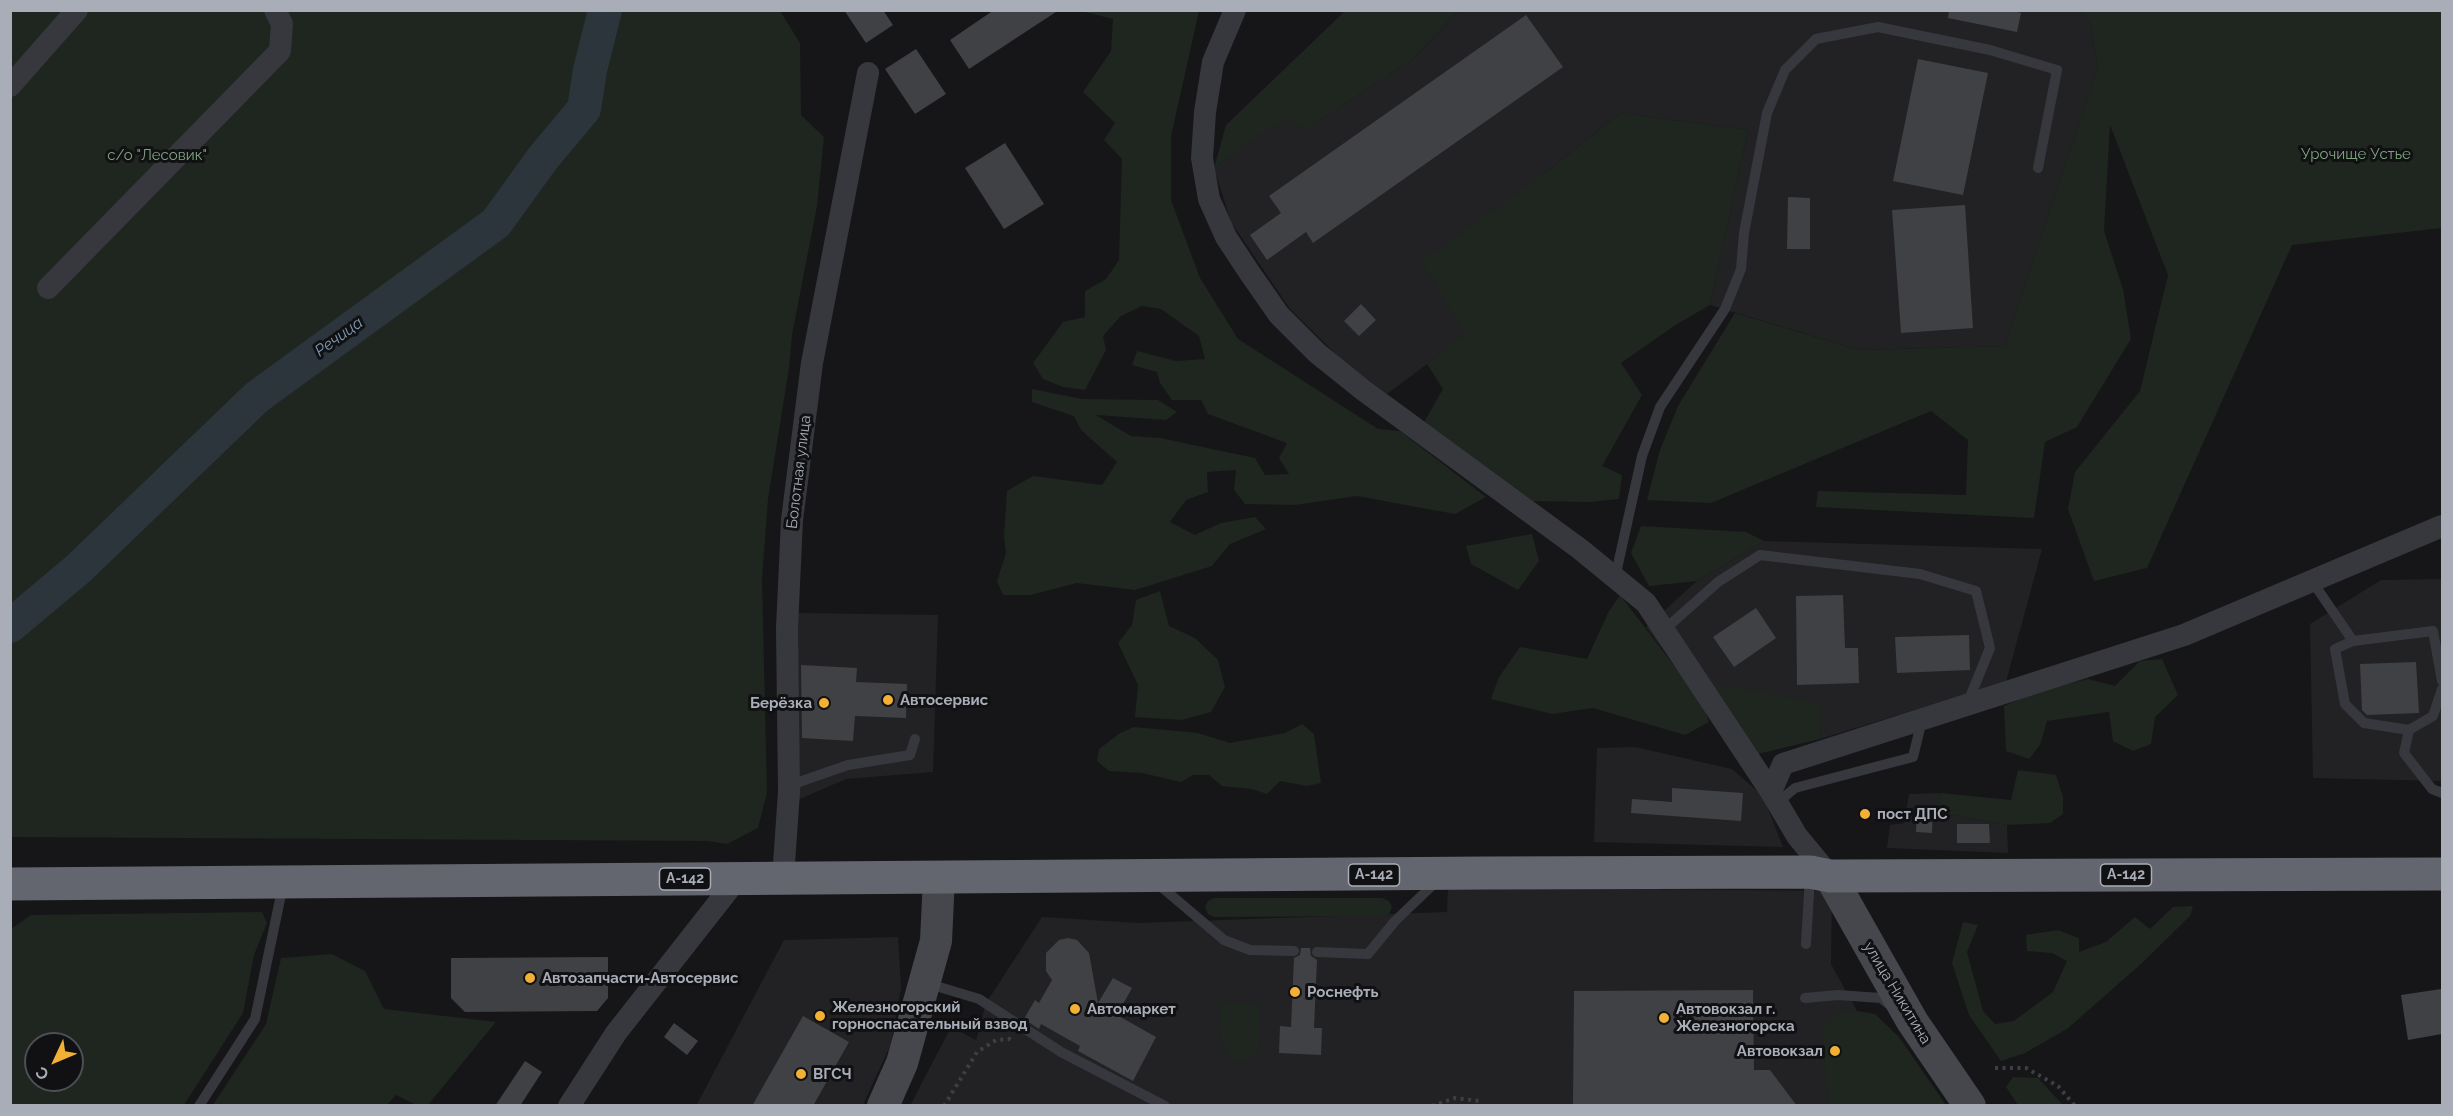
<!DOCTYPE html>
<html>
<head>
<meta charset="utf-8">
<style>
	body { margin:0 }
	#map { position:relative; width:2453px; height:1116px; overflow:hidden; background:#161618; font-family:Raleway,sans-serif }
	canvas { display:block }
	.frame { position:absolute; inset:0; border:12px solid #a8adb8; pointer-events:none }
	.north { position:absolute; left:24px; top:1032px; width:60px; height:60px; box-sizing:border-box; background:#111113; border:2px solid #4d4f55; border-radius:50%; rotate:226deg; font-size:16px; font-weight:700; line-height:24px; text-align:center; color:#a8adb8 }
	.north::after { content:''; display:block; margin:auto; width:21px; height:27px; background:#f2b134; clip-path:polygon(50% 0,100% 100%,50% 72%,0 100%) }
</style>
</head>
<body>
<div id="map">
<canvas width="2453" height="1116"></canvas>
<div class="frame"></div>
<div class="north">С</div>
</div>
<script>
const c = document.querySelector('canvas').getContext('2d');
c.lineJoin = 'round';
function paint(path, color) { c.fillStyle = color; c.fill(path, 'evenodd'); }
const poly = rows => new Path2D(rows.map(r => 'M' + r).join(''));
function strokePath(path, color, width, dash) { c.strokeStyle = color; c.lineWidth = width; c.lineCap = dash ? 'butt' : 'round'; c.setLineDash(dash || []); c.stroke(path); }
function label(font, color, halo, rows, align = 'center') {
  c.font = font + ' Raleway,sans-serif'; c.lineWidth = 6; c.setLineDash([]); c.textBaseline = 'middle'; c.strokeStyle = halo; c.fillStyle = color; for (const [text, x, y, turn = 0] of rows) {
    c.save(); c.translate(x, y); c.rotate((+turn || 0) * Math.PI / 180); c.textAlign = isNaN(turn) ? turn : align; if (halo) c.strokeText(text, 0, 0); c.fillText(text, 0, 0); c.restore();
  }
}
paint(poly([
	[1458,11,2081,11,2090,23,2098,68,2005,346,1859,350,1710,305,1748,130,1620,113,1549,170,1466,335,1387,394,1344,362,1290,309,1231,222,1214,168,1284,117,1308,128,1413,59],
	[1764,541,2042,549,2006,682,1820,739,1821,703,1691,686,1646,627,1697,581],
	[2442,579,2442,781,2313,778,2310,624,2381,580],
	[798,613,938,615,933,772,846,779,793,802],
	[1635,747,1732,769,1763,796,1783,847,1594,842,1597,748],
	[1941,793,1938,805,1947,814,2007,825,2008,853,1887,848,1890,825,1904,823,1909,794],
	[1448,887,1832,891,1831,964,1909,1105,910,1106,951,1027,976,1040,986,1003,1042,917,1138,923,1447,912],
	[898,937,901,988,891,1044,863,1105,696,1106,784,940]
]), '#222225');
paint(poly([
	[10,11,780,11,800,43,801,115,824,137,817,206,792,335,789,368,768,499,762,579,767,793,758,828,727,844,707,841,11,837],
	[1081,11,1199,11,1171,136,1171,200,1200,278,1238,339,1378,429,1400,431,1486,497,1455,514,1357,496,1295,505,1245,504,1234,490,1236,470,1207,472,1208,492,1186,500,1170,522,1195,535,1221,523,1255,517,1266,529,1230,544,1212,566,1135,590,1077,583,1031,595,1003,595,997,581,1006,553,1004,536,1007,491,1033,476,1102,485,1117,462,1081,430,1074,416,1032,402,1032,389,1082,399,1158,400,1177,412,1166,420,1096,415,1131,436,1160,438,1255,458,1265,475,1289,474,1279,458,1287,443,1208,414,1201,400,1172,400,1160,383,1157,372,1132,365,1137,351,1176,361,1205,359,1199,336,1161,309,1142,306,1121,316,1103,336,1106,350,1085,390,1063,387,1043,379,1033,363,1063,322,1085,317,1085,291,1106,279,1119,260,1122,159,1104,140,1115,123,1083,92,1111,51,1113,19],
	[1345,11,1458,11,1413,59,1307,129,1284,118,1214,168,1226,125],
	[2081,11,2442,11,2442,228,2292,245,2147,568,2094,581,2068,509,2075,472,2140,391,2168,275,2110,125,2104,231,2123,289,2131,339,2077,427,2045,442,2034,518,1816,507,1818,491,1966,495,1968,440,1931,411,1711,503,1647,500,1660,450,1678,406,1735,313,1859,350,2005,346,2098,68,2090,23],
	[1620,113,1748,130,1710,305,1677,324,1621,363,1642,395,1602,466,1622,475,1619,499,1590,502,1533,501,1424,422,1443,389,1427,364,1466,334,1421,262,1549,170],
	[1641,526,1746,532,1764,541,1697,581,1649,586,1631,553],
	[1532,534,1539,561,1518,590,1471,564,1466,546],
	[1160,591,1169,626,1195,638,1218,660,1225,687,1211,712,1182,720,1135,717,1138,685,1118,643,1132,625,1136,600],
	[1620,595,1702,702,1709,722,1685,735,1593,708,1552,714,1491,699,1499,677,1520,647,1587,659,1608,613],
	[2162,659,2178,695,2155,717,2151,744,2133,751,2113,741,2109,712,2047,721,2040,745,2029,759,2006,751,2004,706,2041,690,2088,679,2115,686,2140,661],
	[1712,684,1822,703,1820,739,1758,754],
	[1302,724,1314,734,1321,783,1307,786,1280,781,1267,794,1252,789,1222,786,1209,775,1193,775,1181,782,1142,773,1109,771,1097,761,1099,749,1120,733,1134,727,1198,733,1230,743,1285,733],
	[2018,770,2056,775,2063,797,2063,814,2050,823,2007,825,1947,814,1938,805,1941,793,2011,800],
	[1214,898,1382,898,1389,901,1392,907,1389,914,1382,916,1214,917,1208,914,1205,907,1208,901],
	[2193,906,2190,916,2141,964,2067,1029,2025,1053,2001,1061,1969,1015,1952,963,1963,922,1978,925,1967,952,1983,1011,1995,1024,2014,1021,2053,992,2067,961,2052,953,2027,951,2026,935,2058,930,2079,938,2079,952,2106,942,2135,917,2150,929,2173,907],
	[262,912,267,923,254,955,243,1013,184,1105,11,1105,11,929,31,915],
	[36,1044,72,1044,72,1080,36,1080],
	[332,954,365,971,384,1009,496,1022,428,1105,416,1105,396,1095,387,1105,213,1105,266,1024,281,958],
	[1260,1004,1258,1049,1252,1058,1244,1062,1235,1061,1228,1055,1222,1043,1218,1004],
	[1851,1010,1875,1014,1899,1037,1946,1105,1831,1105,1826,1093,1823,1025,1837,1014],
	[2013,1077,2038,1078,2063,1105,2018,1105,2006,1087]
]), '#1e261f');
strokePath(poly([
	[10,626,78,569,257,397,496,223,543,158,584,109,590,70,605,10]
]), '#2c353c', 34);
paint(poly([
	[844,10,883,10,893,25,866,43],
	[994,10,1059,10,969,69,950,40],
	[1949,10,2008,10,2021,13,2017,32,1948,18],
	[1526,15,1563,67,1313,243,1306,232,1267,260,1250,235,1281,213,1269,196],
	[916,49,946,94,915,114,885,69],
	[1918,59,1988,73,1963,195,1893,181],
	[1005,143,1044,204,1004,229,965,168],
	[1788,197,1810,198,1810,249,1787,249],
	[1965,205,1973,328,1901,333,1892,210],
	[1361,304,1376,320,1359,336,1344,321],
	[1843,595,1845,648,1858,648,1859,683,1797,685,1796,596],
	[1756,608,1776,638,1734,667,1713,637],
	[1969,635,1970,670,1897,673,1895,637],
	[2416,662,2419,713,2367,715,2362,710,2360,664],
	[801,665,857,668,856,682,907,684,906,718,855,716,853,741,802,738],
	[1672,788,1743,793,1741,821,1631,813,1632,799,1672,802],
	[1917,805,1933,806,1932,833,1916,832],
	[1957,824,1989,824,1990,843,1957,843],
	[1068,938,1077,940,1089,953,1098,1003,1113,978,1132,988,1117,1015,1156,1037,1133,1081,1078,1051,1080,1046,1041,1024,1039,1029,1024,1019,1035,1000,1039,1003,1052,980,1046,971,1046,953,1059,940],
	[1301,948,1310,948,1311,956,1317,960,1314,1028,1322,1028,1321,1055,1279,1053,1280,1026,1291,1027,1294,958,1300,955],
	[608,957,608,998,597,1011,465,1012,451,998,451,958],
	[2441,989,2442,1034,2408,1040,2401,995],
	[1753,990,1754,1070,1770,1070,1797,1106,1573,1105,1574,991],
	[803,1016,849,1042,813,1106,752,1106],
	[674,1023,698,1041,687,1055,664,1037],
	[525,1061,542,1072,520,1106,495,1106]
]), '#404145');
strokePath(poly([
	[1995,1068,2026,1068,2058,1086,2075,1106],
	[944,1106,977,1052,996,1040,1010,1039,1014,1042],
	[1432,1106,1455,1098,1479,1101]
]), '#3d3f44', 4, [3, 4.5]);
strokePath(poly([
	[1615,578,1642,456,1660,407,1725,309,1741,269,1744,233,1767,113,1785,70,1816,39,1878,27,1990,50,2057,70,2038,168],
	[2312,581,2353,641,2433,631,2442,681],
	[1664,630,1718,582,1760,555,1920,574,1976,591,1990,648,1968,702],
	[2353,641,2335,649,2345,704,2364,723,2409,730,2404,753,2432,789,2442,793],
	[2409,730,2433,716,2442,689],
	[790,790,799,782,848,765,910,755,915,739],
	[1777,803,1795,788,1913,757,1922,720],
	[1158,884,1224,940,1250,950,1294,951],
	[1806,944,1810,876],
	[1317,952,1368,954,1395,921,1438,880],
	[926,983,979,999,1061,1052,1165,1106],
	[1805,998,1838,995,1881,998,1892,1007],
	[199,1106,255,1019,283,885]
]), '#37383d', 10);
strokePath(poly([
	[1235,10,1213,62,1205,112,1202,158,1209,199,1226,237,1249,272,1279,315,1317,353,1363,390,1580,549,1646,603,1771,792,1797,836,1830,876],
	[10,86,77,10],
	[48,288,280,51,282,24,275,10],
	[1771,792,1783,764,2184,635,2442,526],
	[783,878,789,792,787,628,792,520,812,363,868,73],
	[569,1106,616,1033,737,879]
]), '#37383d', 22);
strokePath(poly([
	[1830,876,1912,1021,1970,1106],
	[883,1106,902,1063,936,941,939,877]
]), '#45474d', 32);
strokePath(poly([
	[10,884,1486,873,1810,872,1830,876,2442,874]
]), '#63666e', 33);
for (const [x, y, r, color] of [
	[888,700,6,"#f2b134"],
	[824,703,6,"#f2b134"],
	[1865,814,6,"#f2b134"],
	[530,978,6,"#f2b134"],
	[1295,992,6,"#f2b134"],
	[1075,1009,6,"#f2b134"],
	[820,1016,6,"#f2b134"],
	[1664,1018,6,"#f2b134"],
	[1835,1051,6,"#f2b134"],
	[801,1074,6,"#f2b134"]
]) { const dot = new Path2D(); dot.arc(x, y, r, 0, 2 * Math.PI); c.fillStyle = color; c.fill(dot); strokePath(dot, '#111113', 2); }
for (const [x, y, w] of [
	[1374,875,51],
	[2126,875,51],
	[685,879,51]
]) { const box = new Path2D(); box.roundRect(x - w / 2, y - 11, w, 22, 4.5); c.fillStyle = '#111113'; c.fill(box); strokePath(box, '#a8adb8', 1.5); }
label('bold 14px', '#a8adb8', null, [
	["А-142",1374,875],
	["А-142",2126,875],
	["А-142",685,879]
]);
label('15px', '#7fa381', '#111113', [
	["Урочище Устье",2356,154],
	["с/о \"Лесовик\"",157,155]
]);
label('15px', '#a8adb8', '#111113', [
	["Болотная улица",799,472,-83],
	["улица Никитина",1897,993,59]
]);
label('bold 15px', '#a8adb8', '#111113', [
	["Автосервис",900,700],
	["Берёзка",812,703,"right"],
	["пост ДПС",1877,814],
	["Автозапчасти-Автосервис",542,978],
	["Роснефть",1307,992],
	["Железногорский",832,1007],
	["горноспасательный взвод",832,1024],
	["Автомаркет",1087,1009],
	["Автовокзал г.",1676,1009],
	["Железногорска",1676,1026],
	["Автовокзал",1823,1051,"right"],
	["ВГСЧ",813,1074]
], 'left');
label('italic 16px', '#7f9bb3', '#111113', [
	["Речица",339,337,-36]
]);
</script>
</body>
</html>
